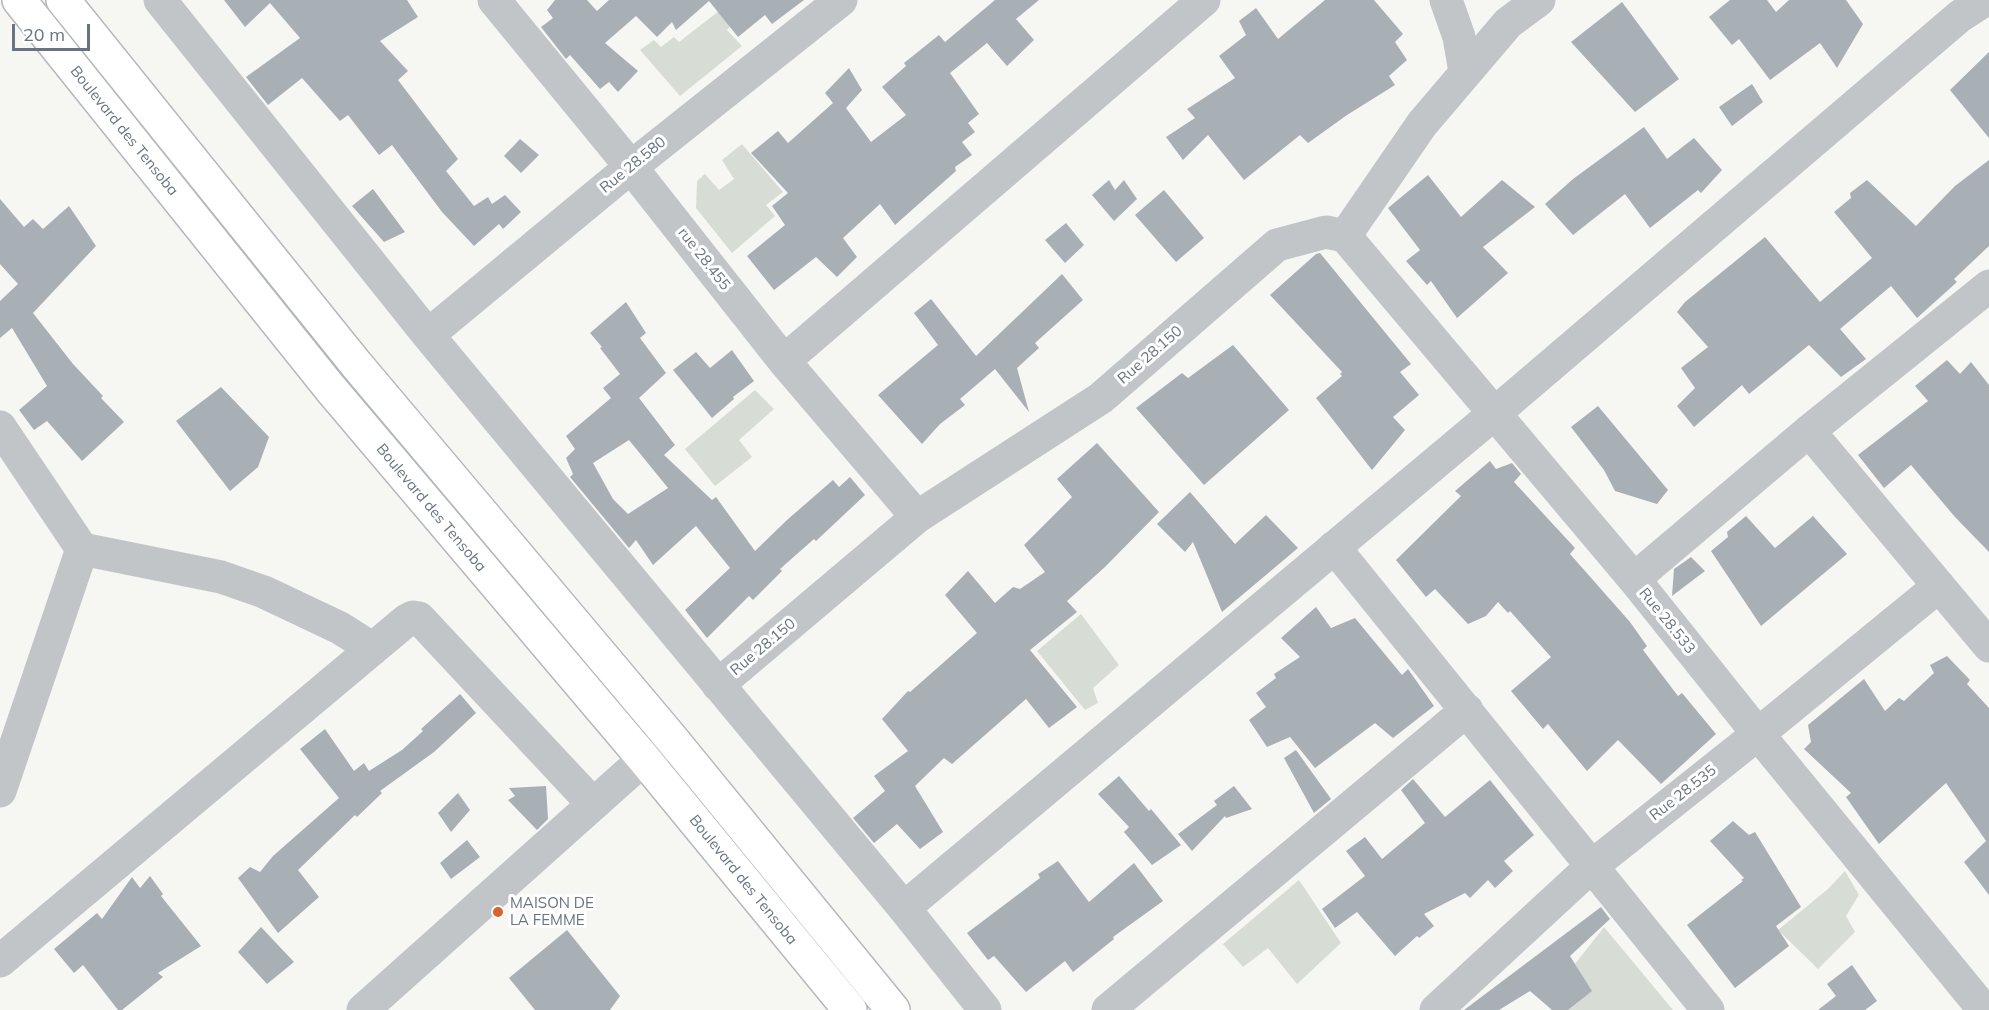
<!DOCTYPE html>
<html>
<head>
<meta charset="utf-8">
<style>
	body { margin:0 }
	#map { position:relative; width:1989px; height:1010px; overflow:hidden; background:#f6f6f3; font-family:Mulish,sans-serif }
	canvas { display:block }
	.scale { position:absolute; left:12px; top:24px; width:78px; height:27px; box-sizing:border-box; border:3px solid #667483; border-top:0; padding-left:8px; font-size:18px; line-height:21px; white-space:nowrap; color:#667483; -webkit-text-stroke:4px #fff; paint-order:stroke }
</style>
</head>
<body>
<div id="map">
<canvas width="1989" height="1010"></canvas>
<div class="scale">20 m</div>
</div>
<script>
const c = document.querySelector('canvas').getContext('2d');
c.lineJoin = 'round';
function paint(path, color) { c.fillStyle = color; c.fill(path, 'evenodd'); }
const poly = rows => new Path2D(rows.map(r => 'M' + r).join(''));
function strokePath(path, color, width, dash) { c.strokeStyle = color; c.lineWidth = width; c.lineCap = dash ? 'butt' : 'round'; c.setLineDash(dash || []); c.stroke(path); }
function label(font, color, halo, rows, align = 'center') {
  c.font = font + ' Mulish,sans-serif'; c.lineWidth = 6; c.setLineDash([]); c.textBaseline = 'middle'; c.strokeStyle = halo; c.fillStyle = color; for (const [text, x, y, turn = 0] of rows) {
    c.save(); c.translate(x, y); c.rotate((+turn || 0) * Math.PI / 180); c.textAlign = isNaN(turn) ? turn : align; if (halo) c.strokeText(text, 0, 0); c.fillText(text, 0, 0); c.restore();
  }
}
paint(poly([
	[724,7,736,20,727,30,742,46,680,96,640,50,654,40,661,47,674,37,679,42],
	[742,144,783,192,766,205,775,216,732,253,696,208,697,181,705,174,719,190,734,179,722,160],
	[755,390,774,409,739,440,752,457,715,486,685,449],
	[1081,614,1119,665,1093,688,1098,703,1085,710,1037,651],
	[1845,871,1859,895,1846,916,1855,932,1818,969,1778,930,1828,889],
	[1299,880,1341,943,1297,984,1268,948,1243,967,1223,944],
	[1604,927,1673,1010,1568,1010,1591,991,1575,964]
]), '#d7ddd4');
paint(poly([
	[224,0,407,0,418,17,380,41,408,71,398,80,458,159,446,171,474,206,488,197,492,204,505,195,521,212,503,229,499,224,474,246,442,212,392,145,379,155,348,115,340,121,302,78,268,105,246,77,300,38,270,3,245,27],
	[555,0,587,0,597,11,609,0,804,0,772,24,765,15,738,37,709,1,676,30,672,22,657,37,636,16,605,43,638,71,618,92,609,82,600,89,570,55,566,59,541,27,553,18,547,10],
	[995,0,1039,0,1016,19,1034,40,1007,66,987,43,950,73,979,114,968,123,975,132,962,142,972,155,955,167,956,171,895,225,880,204,843,238,857,257,837,277,816,257,774,290,747,256,785,225,772,206,788,193,751,153,778,131,788,143,833,103,825,93,849,68,862,90,846,108,871,142,906,115,882,87,906,66,904,63,939,35,945,42],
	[1325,0,1374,0,1403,34,1395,42,1407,60,1389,76,1395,85,1347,115,1308,143,1300,135,1244,180,1208,135,1183,160,1166,137,1195,118,1187,109,1235,78,1219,56,1246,35,1239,21,1256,8,1278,39],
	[1730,0,1767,0,1776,12,1789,0,1846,0,1863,24,1837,68,1820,43,1770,80,1739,39,1732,45,1709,17],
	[1622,2,1679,79,1635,112,1571,42],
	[1989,52,1989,138,1950,90],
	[1752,84,1763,102,1732,126,1719,107],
	[1644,127,1667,159,1694,138,1722,170,1701,193,1698,190,1650,228,1625,194,1573,235,1545,204,1573,179],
	[520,139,539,155,521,173,504,156],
	[1989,160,1989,246,1954,279,1957,282,1917,318,1891,286,1840,329,1866,359,1841,377,1809,345,1749,394,1742,385,1694,427,1677,406,1695,388,1681,368,1708,347,1677,312,1685,302,1765,237,1820,302,1872,258,1834,212,1851,198,1850,193,1867,180,1916,226,1955,186],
	[1428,175,1461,217,1502,180,1535,207,1483,247,1508,273,1457,318,1431,281,1427,285,1406,261,1420,250,1388,208],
	[1109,180,1115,190,1124,180,1137,199,1114,221,1092,195],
	[373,189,405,232,384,242,352,206],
	[1164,190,1204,238,1176,262,1135,215],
	[0,199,24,227,33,219,43,229,69,206,96,246,33,313,73,364,103,396,101,398,124,422,82,461,47,421,34,430,19,410,47,386,12,328,0,338,0,301,18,284,0,264],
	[1066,223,1084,245,1065,263,1045,240],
	[1320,253,1411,364,1400,372,1419,395,1393,417,1405,430,1372,470,1316,398,1342,376,1340,374,1342,372,1270,295,1316,254],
	[1062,274,1083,300,1035,343,1039,348,1017,368,1029,412,995,369,960,399,965,405,940,424,922,444,878,395,938,345,914,313,931,299,976,356],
	[626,302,646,333,640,338,666,373,639,398,675,445,664,455,712,500,716,497,755,551,787,520,833,480,839,487,850,477,865,495,816,541,814,539,780,569,782,571,753,600,749,596,707,638,685,610,730,568,696,526,653,565,636,540,629,548,570,477,573,474,566,458,575,449,566,436,611,398,603,388,620,374,600,348,602,347,590,333],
	[629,440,668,488,628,514,613,499,593,463],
	[1233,345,1289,410,1204,485,1136,408,1182,373,1188,378],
	[732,350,754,381,733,397,734,399,712,418,673,370,696,352,710,368],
	[1947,360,1960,374,1971,362,1989,385,1989,552,1955,517,1911,465,1884,488,1858,455,1928,401,1915,386],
	[221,387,269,437,258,467,230,491,176,421],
	[1598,406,1668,490,1657,504,1615,491,1604,470,1571,427],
	[1097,443,1159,512,1105,567,1067,601,1077,612,1030,650,1077,707,1049,728,1026,699,952,764,944,758,915,786,943,832,920,849,897,824,874,843,853,818,885,791,874,776,908,751,882,719,908,691,910,692,977,633,945,595,968,571,995,603,1013,587,1020,589,1045,572,1024,545,1072,497,1057,479],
	[1490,461,1496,469,1512,463,1521,474,1514,482,1575,548,1570,554,1630,622,1647,646,1643,650,1678,696,1682,693,1716,734,1661,784,1618,740,1587,771,1548,724,1543,729,1511,691,1551,657,1510,611,1508,613,1498,602,1486,616,1468,624,1435,589,1426,597,1396,560,1461,496,1455,491],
	[1190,492,1235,544,1266,515,1298,548,1222,612,1193,542,1185,552,1157,524],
	[1746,516,1775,548,1813,516,1847,554,1761,626,1711,551,1728,537,1727,532],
	[1691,557,1705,571,1672,596,1674,569],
	[1316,607,1331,628,1355,618,1402,675,1408,669,1434,706,1393,738,1375,723,1315,768,1290,737,1267,747,1249,720,1266,707,1256,693,1276,678,1274,674,1300,657,1281,638],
	[1947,656,1970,680,1967,684,1989,708,1989,895,1964,862,1986,841,1946,783,1879,844,1846,797,1851,793,1804,749,1811,742,1808,725,1864,679,1885,711,1899,698,1904,701,1934,673,1930,665],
	[460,694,476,713,434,752,380,791,382,793,357,817,355,815,298,870,319,897,278,933,238,878,250,867,260,872,273,856,339,798,300,749,325,729,354,771,364,763,369,771,402,750,423,731,421,729],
	[1296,750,1331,799,1314,813,1284,758],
	[1119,776,1149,811,1151,809,1181,845,1152,865,1124,832,1129,827,1098,794],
	[1413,779,1445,817,1490,780,1534,835,1504,861,1513,871,1495,888,1488,880,1470,898,1465,893,1424,914,1434,926,1419,938,1417,936,1395,956,1357,912,1335,928,1322,909,1365,876,1346,851,1365,837,1382,859,1425,823,1401,790],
	[546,786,548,819,537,830,508,800,515,796,509,788],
	[1234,786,1252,809,1226,818,1225,816,1192,851,1178,834,1217,805,1214,801],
	[458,793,470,810,451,832,438,813],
	[1733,821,1749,835,1755,832,1801,907,1776,926,1789,946,1735,988,1687,925,1743,881,1741,880,1744,878,1710,841],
	[467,840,480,857,451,879,440,863],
	[1058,861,1089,902,1134,863,1163,901,1113,937,1114,939,1073,972,1065,961,1026,992,994,956,988,960,967,933,1040,878,1038,874],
	[150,876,163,894,161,896,201,946,158,973,163,977,122,1010,118,1010,83,965,74,973,54,949,97,913,102,919,132,877,140,888],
	[1601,907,1610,919,1570,956,1592,991,1568,1010,1552,1010,1530,991,1499,1010,1464,1010],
	[261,927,294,962,267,984,238,952],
	[567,930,620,996,610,1010,535,1010,509,978],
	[1852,965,1877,1001,1865,1010,1818,1010,1836,996,1827,984]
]), '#a8b0b5');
const major = poly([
	[19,0,330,388,644,759,850,1010],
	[63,0,356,364,671,738,893,1010]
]);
strokePath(major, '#b4b8bc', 36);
strokePath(poly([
	[160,0,428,335,904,908,985,1010],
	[494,0,631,167,784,361,917,517],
	[1446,0,1459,37,1465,72],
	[1345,236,1634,579,1758,734,1984,1010],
	[428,335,631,167,841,0],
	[784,361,1204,0],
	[0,427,82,549],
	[1809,431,1989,646],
	[1334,547,1708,1010],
	[1634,579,1809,431,1989,286],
	[718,685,917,517,1101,398,1277,245,1326,232,1345,236,1422,124,1508,23,1539,0],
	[0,791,82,549,221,577,264,592,340,628,373,649],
	[904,908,1495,413,1960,16,1985,0],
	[0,961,407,620,413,617,419,618,593,804],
	[363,1010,644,759,667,741],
	[1108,1010,1467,710],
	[1436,1010,1592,866,1758,734,1939,586]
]), '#c1c5c8', 33);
strokePath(major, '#fff', 33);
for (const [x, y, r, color] of [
	[498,912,6,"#de602a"]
]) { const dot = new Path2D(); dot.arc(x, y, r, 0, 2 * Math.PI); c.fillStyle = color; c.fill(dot); strokePath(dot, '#fff', 2); }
label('15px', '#667483', '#fff', [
	["Boulevard des Tensoba",124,131,51],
	["Rue 28.580",633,165,-39],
	["rue 28.455",704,259,52],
	["Rue 28.150",1150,355,-41],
	["Boulevard des Tensoba",431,508,50],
	["Rue 28.533",1667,621,51],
	["Rue 28.150",763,647,-40],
	["Rue 28.535",1683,793,-38],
	["Boulevard des Tensoba",743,880,51]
]);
label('15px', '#667483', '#fff', [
	["MAISON DE",510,903],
	["LA FEMME",510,920]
], 'left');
</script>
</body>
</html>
